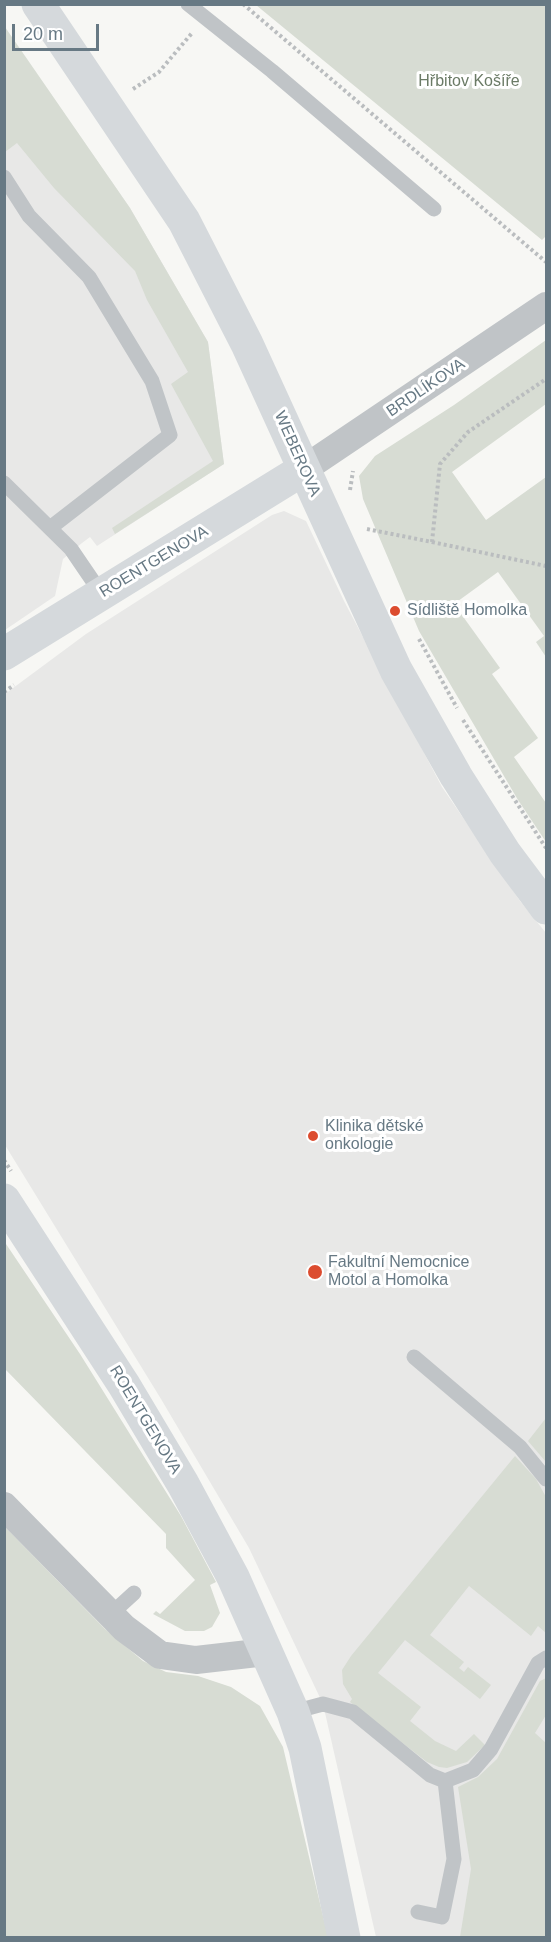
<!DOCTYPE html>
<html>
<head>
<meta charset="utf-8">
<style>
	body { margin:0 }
	#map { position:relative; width:551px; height:1942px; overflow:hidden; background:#f7f7f4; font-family:Helvetica,sans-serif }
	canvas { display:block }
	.frame { position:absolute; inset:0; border:6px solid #677984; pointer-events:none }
	.scale { position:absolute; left:12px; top:24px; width:87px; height:27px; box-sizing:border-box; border:3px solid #677984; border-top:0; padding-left:8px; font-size:18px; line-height:21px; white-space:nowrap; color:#677984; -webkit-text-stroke:4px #fff; paint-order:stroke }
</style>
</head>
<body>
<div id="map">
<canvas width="551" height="1942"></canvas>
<div class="frame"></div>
<div class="scale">20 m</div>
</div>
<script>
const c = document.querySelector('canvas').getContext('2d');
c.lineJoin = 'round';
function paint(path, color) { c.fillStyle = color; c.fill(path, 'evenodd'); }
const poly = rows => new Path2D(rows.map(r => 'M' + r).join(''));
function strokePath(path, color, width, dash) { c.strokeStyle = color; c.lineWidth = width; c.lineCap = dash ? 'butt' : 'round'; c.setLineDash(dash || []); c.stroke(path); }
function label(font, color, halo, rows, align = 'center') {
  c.font = font + ' Helvetica,sans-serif'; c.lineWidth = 6; c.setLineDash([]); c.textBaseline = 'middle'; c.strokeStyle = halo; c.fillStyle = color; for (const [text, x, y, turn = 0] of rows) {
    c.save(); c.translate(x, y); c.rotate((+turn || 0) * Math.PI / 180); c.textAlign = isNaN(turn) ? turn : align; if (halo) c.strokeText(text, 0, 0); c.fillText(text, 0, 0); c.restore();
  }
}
paint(poly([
	[4,27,130,208,208,342,224,464,97,546,90,537,82,543,63,559,55,596,5,630],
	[284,511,306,521,344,601,442,787,520,901,546,933,546,1937,376,1937,323,1704,249,1548,161,1399,5,1145,5,694,86,634,272,515]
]), '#e8e8e7');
paint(poly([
	[256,5,546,5,546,236,542,240],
	[5,27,130,208,208,342,224,464,115,534,112,528,213,461,171,384,188,372,147,300,135,271,54,188,17,143,5,152],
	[546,340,546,404,452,472,486,520,546,477,546,657,536,642,544,636,498,572,454,604,500,668,492,674,538,738,514,757,546,803,546,842,518,800,419,631,363,499,359,476,375,456,454,405],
	[4,1241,80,1354,181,1516,216,1582,210,1585,220,1613,212,1627,204,1631,185,1631,153,1614,156,1611,160,1614,195,1580,166,1548,166,1534,5,1369],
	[546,1418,546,1462,528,1441],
	[515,1456,536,1479,546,1497,546,1633,538,1626,531,1636,469,1586,430,1635,464,1662,459,1668,464,1672,468,1667,491,1685,480,1699,405,1640,378,1673,421,1707,410,1721,435,1741,456,1751,474,1734,485,1745,467,1762,447,1768,439,1767,427,1762,350,1702,352,1699,343,1684,342,1670,351,1656],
	[4,1526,105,1629,143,1661,166,1672,198,1676,231,1687,260,1706,283,1747,328,1937,5,1937],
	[546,1678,546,1715,535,1733,546,1743,546,1937,460,1937,471,1869,458,1787,478,1777,497,1759,540,1681]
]), '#d7dcd3');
strokePath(poly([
	[243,4,546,262],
	[133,89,159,72,192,33],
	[350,490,353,471],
	[367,529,432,542,440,464,468,432,546,379],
	[432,542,546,566],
	[419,639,457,708],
	[4,692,14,685],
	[463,720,546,848],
	[4,1160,11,1171]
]), '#babdbf', 4, [3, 3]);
strokePath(poly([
	[188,4,272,71,434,209],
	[4,177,29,216,89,277,152,381,170,435,50,528],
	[4,483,71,549,101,593],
	[414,1357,520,1447,546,1479],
	[111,1614,134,1593],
	[293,1712,323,1704,353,1712,430,1775,445,1781],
	[418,1912,442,1917,454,1859,445,1781,473,1770,491,1749,538,1663,546,1658]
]), '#c0c4c7', 15);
strokePath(poly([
	[304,469,546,306],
	[4,1506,124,1628,160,1655,196,1660,266,1652]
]), '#c0c4c7', 28);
strokePath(poly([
	[38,4,184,221,247,344,396,670,456,776,505,853,546,908],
	[4,654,304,469],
	[4,1200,124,1385,183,1484,233,1577,293,1712,305,1748,344,1938]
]), '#d5d9dc', 33);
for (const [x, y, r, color] of [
	[395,611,6,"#dc4c2f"],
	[313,1136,6,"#dc4c2f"],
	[315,1272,8,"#dc4c2f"]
]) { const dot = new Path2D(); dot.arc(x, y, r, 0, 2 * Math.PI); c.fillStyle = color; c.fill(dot); strokePath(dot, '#fff', 2); }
label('16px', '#6b7b66', '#fff', [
	["Hřbitov Košíře",469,82]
]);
label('16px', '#677984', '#fff', [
	["BRDLÍKOVA",426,388,-34],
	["WEBEROVA",297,454,66],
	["ROENTGENOVA",154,562,-31],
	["ROENTGENOVA",145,1420,59]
]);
label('16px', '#677984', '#fff', [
	["Sídliště Homolka",407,611],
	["Klinika dětské",325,1127],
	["onkologie",325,1145],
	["Fakultní Nemocnice",328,1263],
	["Motol a Homolka",328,1281]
], 'left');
</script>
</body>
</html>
